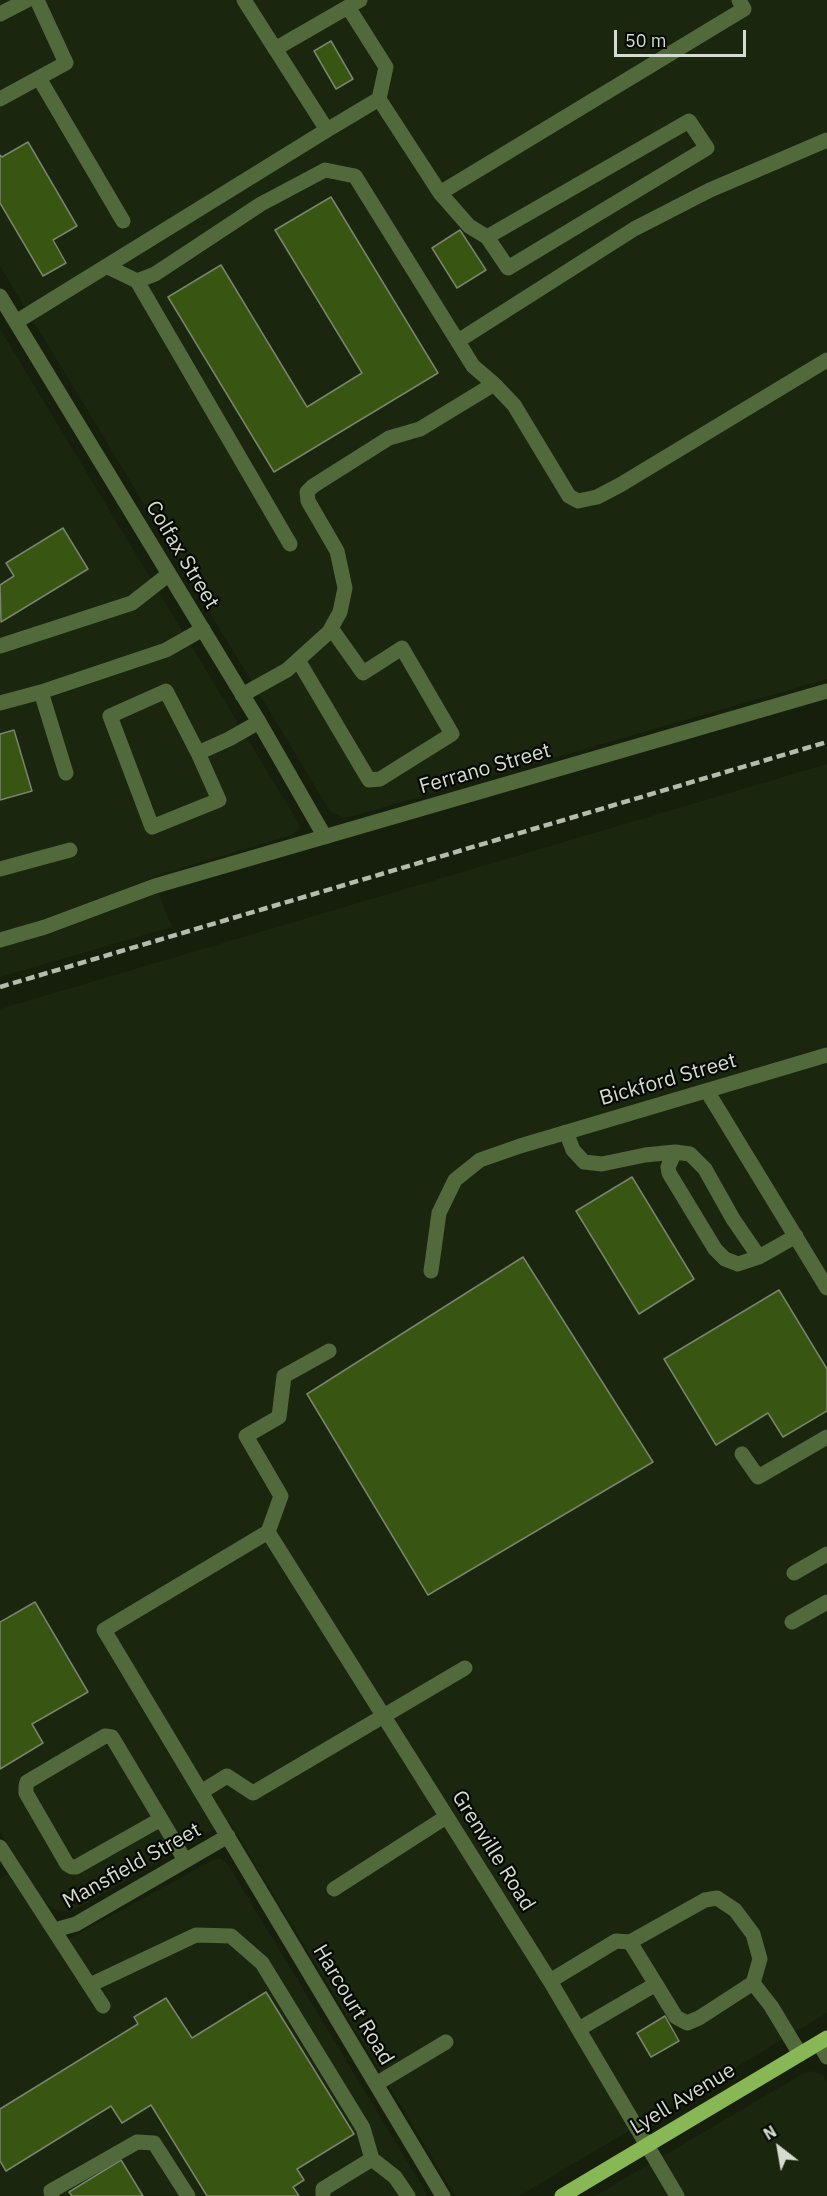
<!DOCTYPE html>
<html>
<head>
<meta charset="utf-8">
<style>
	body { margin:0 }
	#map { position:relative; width:827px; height:2196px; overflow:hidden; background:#161f0c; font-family:"IBM Plex Sans",sans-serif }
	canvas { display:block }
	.north { position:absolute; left:749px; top:2118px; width:60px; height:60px; -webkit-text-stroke:4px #050803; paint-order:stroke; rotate:329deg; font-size:16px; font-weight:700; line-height:24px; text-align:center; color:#d5dccf }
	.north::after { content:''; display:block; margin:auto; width:21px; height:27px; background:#d5dccf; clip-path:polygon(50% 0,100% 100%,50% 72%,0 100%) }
	.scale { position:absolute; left:614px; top:30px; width:132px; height:27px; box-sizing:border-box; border:3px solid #d5dccf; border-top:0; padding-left:8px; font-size:18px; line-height:21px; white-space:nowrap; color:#d5dccf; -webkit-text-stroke:4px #050803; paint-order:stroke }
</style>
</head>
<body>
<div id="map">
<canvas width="827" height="2196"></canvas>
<div class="north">N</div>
<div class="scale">50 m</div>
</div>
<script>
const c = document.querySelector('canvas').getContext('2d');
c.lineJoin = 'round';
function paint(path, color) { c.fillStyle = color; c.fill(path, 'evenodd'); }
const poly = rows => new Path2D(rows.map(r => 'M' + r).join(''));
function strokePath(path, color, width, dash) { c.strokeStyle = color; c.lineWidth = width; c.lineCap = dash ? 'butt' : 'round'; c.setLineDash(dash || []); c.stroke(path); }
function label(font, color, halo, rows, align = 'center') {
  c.font = font + ' "IBM Plex Sans",sans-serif'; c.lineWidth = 4.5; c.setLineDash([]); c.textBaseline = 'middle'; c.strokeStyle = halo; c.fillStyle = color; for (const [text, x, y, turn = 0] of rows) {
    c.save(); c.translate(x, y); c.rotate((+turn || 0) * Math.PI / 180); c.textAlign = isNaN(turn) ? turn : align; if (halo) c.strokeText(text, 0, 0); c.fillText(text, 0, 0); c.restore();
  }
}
paint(poly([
	[0,0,827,0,827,679,350,817,342,817,330,811,0,266],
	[0,329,299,824,299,828,292,835,152,877,172,927,0,977],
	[827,764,827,2013,519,2196,455,2196,229,1821,80,1907,66,1912,53,1909,41,1898,0,1832,0,1009],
	[215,1859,221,1859,227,1863,428,2196,0,2196,0,1879,8,1874,56,1946],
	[811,2071,823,2075,827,2081,827,2196,595,2196,804,2073]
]), '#1a260d');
const building = poly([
	[331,41,353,79,336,89,314,51,331,41],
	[28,142,77,226,53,240,66,263,43,276,0,203,0,155,2,157,28,142],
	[331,197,438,373,274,472,168,297,221,265,307,407,362,373,275,230,331,197],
	[460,230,486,270,457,288,432,248,460,230],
	[63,528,88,569,1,622,0,585,14,576,6,563,63,528],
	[14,730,32,791,0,800,0,734,14,730],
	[632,1177,694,1279,639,1314,576,1211,632,1177],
	[523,1257,653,1462,428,1595,307,1394,523,1257],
	[779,1290,827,1369,827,1411,783,1437,768,1413,716,1445,664,1359,779,1290],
	[35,1602,88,1692,32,1724,43,1743,0,1769,0,1622,35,1602],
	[266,1992,354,2134,297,2169,304,2180,293,2187,299,2196,207,2196,151,2105,122,2123,111,2106,6,2171,0,2161,0,2109,138,2024,134,2017,166,1998,192,2038,266,1992],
	[665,2016,679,2041,651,2057,637,2033,665,2016],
	[121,2160,143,2196,72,2196,69,2192,121,2160]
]);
paint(building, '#385611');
strokePath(building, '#78846d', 1.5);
strokePath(poly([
	[348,7,386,67,379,99],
	[0,14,27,0],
	[275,49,360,0],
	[39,78,123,221],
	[0,99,66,63,37,0],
	[327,130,379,99,440,193,744,9,739,0],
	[440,193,469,226,487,237,689,121,707,148,508,268,487,237],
	[106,266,137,281,155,274,261,204,325,170,355,176,473,366,494,384,420,429,389,438,313,486,307,492,308,501,337,551,345,588,340,612,329,632,298,660,287,670,242,695],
	[137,281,290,544],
	[0,296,259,722,325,837],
	[16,322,327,130,244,0],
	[458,341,634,229,710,190,827,140],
	[494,384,514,405,569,496,578,501,597,497,620,485,827,360],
	[0,646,132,603,169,574],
	[298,660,369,780,380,779,452,734,402,648,363,673,331,628],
	[41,692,66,773],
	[0,703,41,692,166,650,203,629],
	[198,753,219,800,152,827,110,716,166,691,198,753,229,739,259,722],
	[0,869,70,850],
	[0,940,45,927,155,886,827,691],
	[707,1091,827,1288],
	[566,1132,573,1150,584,1162,602,1164,645,1155,675,1152,690,1154,705,1169,733,1219,759,1257],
	[675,1152,668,1167,669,1173,715,1249,725,1259,738,1264,759,1257,796,1236],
	[431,1271,439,1213,455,1180,480,1160,520,1146,827,1055],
	[329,1351,284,1376,279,1417,246,1436,281,1496,268,1532,104,1630,443,2196],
	[742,1454,758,1477,827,1437],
	[268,1532,550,1981,677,2196],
	[794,1573,827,1554],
	[792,1622,827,1602],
	[201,1792,227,1776,253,1793,465,1668],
	[161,1819,76,1867,72,1867,67,1864,26,1793,26,1786,27,1782,105,1736,112,1737,174,1841,185,1861],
	[0,1847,103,2006],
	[334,1889,446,1817],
	[55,1930,76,1924,228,1836],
	[630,1942,705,1900,717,1898,735,1910,753,1934,760,1959,753,1983],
	[550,1981,616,1941,630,1942,676,2017,687,2023,699,2018,753,1983,771,2006,800,2054],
	[90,1985,196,1935,231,1936,262,1963,363,2128,372,2159],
	[579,2029,656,1984],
	[819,2043,827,2057],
	[376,2084,446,2042],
	[52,2196,51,2191,137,2142,154,2143,188,2196],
	[323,2196,323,2189,372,2159,395,2177,408,2196]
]), '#52693c', 15);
strokePath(poly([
	[562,2196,827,2038]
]), '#88b756', 15);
strokePath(poly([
	[0,987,827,742]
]), '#b5bcae', 4.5, [9, 4.5]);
label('21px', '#d5dccf', '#050803', [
	["Colfax Street",182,555,59],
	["Ferrano Street",485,769,-16],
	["Bickford Street",668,1080,-16],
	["Grenville Road",493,1851,58],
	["Mansfield Street",132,1866,-29],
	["Harcourt Road",353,2005,59],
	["Lyell Avenue",683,2099,-31]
]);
</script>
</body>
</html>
